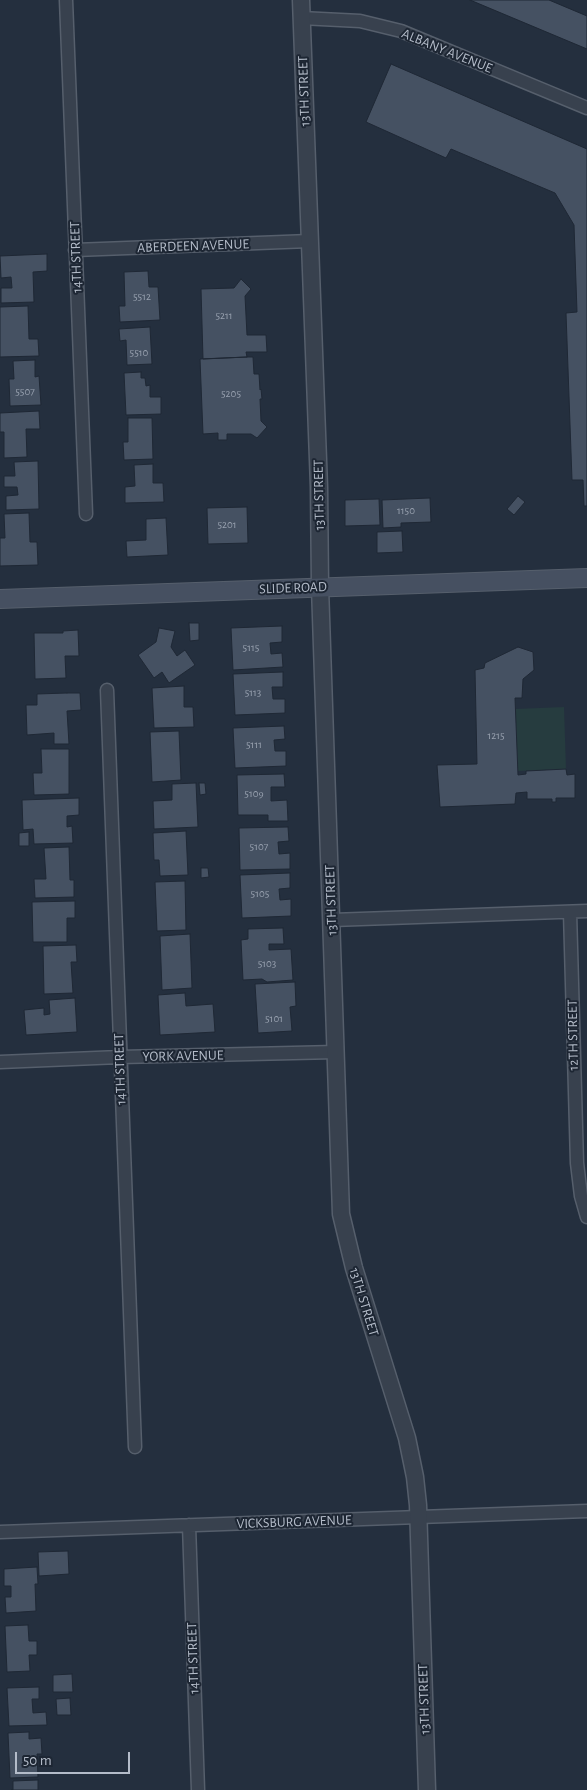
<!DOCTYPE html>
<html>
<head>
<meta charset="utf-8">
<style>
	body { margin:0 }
	#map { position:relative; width:587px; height:1790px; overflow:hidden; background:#242f3e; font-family:"Alegreya Sans",sans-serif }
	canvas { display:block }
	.scale { position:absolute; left:15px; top:1752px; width:115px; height:22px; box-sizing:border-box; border:2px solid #b4bcc9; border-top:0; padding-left:6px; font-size:15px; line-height:18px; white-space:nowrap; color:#b4bcc9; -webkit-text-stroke:4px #1d2633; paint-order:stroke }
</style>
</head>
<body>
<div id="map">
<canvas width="587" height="1790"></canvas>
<div class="scale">50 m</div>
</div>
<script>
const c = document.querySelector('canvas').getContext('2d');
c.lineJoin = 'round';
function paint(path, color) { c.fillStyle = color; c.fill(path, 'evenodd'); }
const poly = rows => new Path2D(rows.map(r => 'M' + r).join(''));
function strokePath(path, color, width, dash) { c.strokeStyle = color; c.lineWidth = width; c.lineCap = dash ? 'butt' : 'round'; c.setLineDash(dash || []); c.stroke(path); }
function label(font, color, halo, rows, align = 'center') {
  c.font = font + ' "Alegreya Sans",sans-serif'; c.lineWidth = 4; c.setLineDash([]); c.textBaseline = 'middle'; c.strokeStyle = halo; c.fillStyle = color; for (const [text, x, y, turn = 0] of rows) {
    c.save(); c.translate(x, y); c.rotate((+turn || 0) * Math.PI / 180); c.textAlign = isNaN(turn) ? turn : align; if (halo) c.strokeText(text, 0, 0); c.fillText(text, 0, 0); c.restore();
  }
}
paint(poly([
	[564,707,566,769,518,771,515,709]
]), '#263c3f');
const building = poly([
	[470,0,549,0,587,16,587,49,470,0],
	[391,64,587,149,587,506,584,506,583,480,572,480,566,313,577,312,574,225,555,193,451,149,446,158,366,122,391,64],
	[47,254,47,271,33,272,34,302,1,303,1,288,12,288,11,277,1,278,0,256,47,254],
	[148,271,149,287,158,287,160,320,120,322,119,306,125,306,124,272,148,271],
	[241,279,251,289,245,296,247,335,266,335,267,352,246,352,247,357,203,359,201,289,234,288,241,279],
	[28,306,29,339,38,339,39,356,0,357,0,307,28,306],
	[150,327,152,364,127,365,126,340,120,341,119,329,150,327],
	[247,357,253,357,254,374,259,374,260,390,261,389,262,399,260,399,261,421,267,427,257,438,251,434,227,434,227,440,218,440,218,433,203,434,200,359,247,357],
	[35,360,35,377,39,376,41,405,10,406,9,379,14,379,13,361,35,360],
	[141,372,141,378,145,378,146,386,150,385,150,397,161,397,161,414,126,415,124,373,141,372],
	[39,411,40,429,26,429,27,457,4,458,4,432,0,432,0,413,39,411],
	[128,418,152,418,153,459,124,460,123,442,128,442,128,418],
	[38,461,39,509,6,510,6,496,18,495,17,487,4,487,4,476,15,476,14,462,38,461],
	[153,464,153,483,163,483,164,502,125,503,125,487,135,486,134,465,153,464],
	[518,496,525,502,514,515,507,509,518,496],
	[430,498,431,522,401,523,401,527,383,528,382,500,430,498],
	[379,499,380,525,345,526,345,500,379,499],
	[247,507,248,543,208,544,207,508,247,507],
	[29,513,30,542,37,542,38,565,0,566,0,538,5,538,4,514,29,513],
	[166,518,168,555,127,557,126,541,146,540,146,519,166,518],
	[402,531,403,552,377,553,377,532,402,531],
	[189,623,199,623,199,640,190,641,189,623],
	[282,626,282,642,270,643,271,654,282,653,283,667,233,670,231,628,282,626],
	[159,628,175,631,171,647,177,656,185,650,195,665,169,683,162,672,154,678,138,655,156,642,159,628],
	[78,630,79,656,65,656,66,678,35,679,34,633,63,633,63,631,78,630],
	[518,647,533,652,534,670,523,679,522,698,515,698,518,775,526,774,526,771,566,769,567,775,575,774,575,798,556,798,556,802,552,802,552,799,527,799,527,792,516,793,515,804,440,807,437,765,477,764,475,670,484,668,485,663,518,647],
	[283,672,283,687,272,687,273,699,285,699,285,713,235,715,233,674,283,672],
	[184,686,184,707,193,707,194,727,154,728,152,688,184,686],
	[67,693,80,693,81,710,67,711,69,744,54,744,54,733,27,735,26,705,37,705,37,694,67,693],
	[284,726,285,739,274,740,275,751,286,751,286,766,235,768,233,728,284,726],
	[179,731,181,780,152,782,150,732,179,731],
	[41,749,69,749,69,794,34,795,33,773,42,773,41,749],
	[284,774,285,787,271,787,271,801,287,800,288,821,268,821,268,815,238,815,237,775,284,774],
	[196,783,198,827,154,829,153,801,172,800,172,784,196,783],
	[199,783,205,783,206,794,200,795,199,783],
	[79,798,79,815,67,816,67,827,72,826,73,843,34,844,33,829,23,830,22,800,79,798],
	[288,827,289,841,278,842,279,854,290,853,290,869,240,870,239,828,288,827],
	[186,831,188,875,160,876,159,860,154,860,153,833,186,831],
	[29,832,29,846,19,846,19,833,29,832],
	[69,847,70,880,74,880,74,897,35,898,34,879,46,879,44,848,69,847],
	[201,868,208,868,209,877,201,878,201,868],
	[290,873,290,888,279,889,280,900,291,899,291,916,242,918,240,875,290,873],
	[185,881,186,930,157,931,155,882,185,881],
	[75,901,75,918,67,918,67,942,33,942,32,902,75,901],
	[283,928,284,944,269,944,269,950,291,949,293,980,267,982,262,979,243,980,241,940,248,939,248,929,283,928],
	[190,934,192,988,162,990,160,936,190,934],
	[76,945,77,962,71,962,73,993,44,994,43,946,76,945],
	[295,982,296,1006,290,1007,292,1031,258,1033,255,984,295,982],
	[185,993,186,1006,213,1004,215,1032,160,1035,158,995,185,993],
	[75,998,77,1032,26,1035,24,1010,44,1008,44,1015,50,1014,49,1000,75,998],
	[68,1551,69,1574,39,1576,38,1552,68,1551],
	[37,1567,38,1584,35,1584,36,1611,6,1613,5,1597,11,1597,11,1586,4,1586,4,1569,37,1567],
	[28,1625,29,1641,37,1641,37,1655,29,1655,30,1671,7,1672,5,1626,28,1625],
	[72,1674,73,1692,53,1692,53,1675,72,1674],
	[39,1687,39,1699,32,1699,33,1713,46,1712,47,1725,9,1726,7,1688,39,1687],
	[70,1698,71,1715,57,1715,56,1699,70,1698],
	[29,1732,29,1739,41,1738,42,1754,37,1754,38,1777,10,1778,8,1733,29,1732],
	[38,1780,38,1790,11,1790,13,1790,13,1781,38,1780]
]);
paint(building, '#455162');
strokePath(building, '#1f2835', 1);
const minor = poly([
	[66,0,86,514],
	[301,18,360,21,401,31,587,108],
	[75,250,310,241],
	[107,690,135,1447],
	[570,912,577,1163,581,1196,587,1217],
	[332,920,587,911],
	[0,1062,120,1057,336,1052],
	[189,1525,198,1790],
	[0,1532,587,1511]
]);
const tertiary = poly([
	[301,0,319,487,320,587,341,1214,354,1268,407,1438,415,1477,418,1505,427,1790]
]);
const secondary = poly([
	[0,599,587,578]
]);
strokePath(minor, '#565f6c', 15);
strokePath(tertiary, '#565f6c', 19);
strokePath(secondary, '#565f6c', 20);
strokePath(minor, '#38414e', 12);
strokePath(tertiary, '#38414e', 16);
strokePath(secondary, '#465061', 18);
label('11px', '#98a1af', null, [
	["5512",142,297],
	["5211",224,316],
	["5510",139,353],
	["5507",25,392],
	["5205",231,394],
	["1150",406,511],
	["5201",227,525],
	["5115",251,648],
	["5113",253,693],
	["1215",496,736],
	["5111",254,745],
	["5109",254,794],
	["5107",259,847],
	["5105",260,894],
	["5103",267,964],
	["5101",274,1019]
]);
label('14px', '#b4bcc9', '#1d2633', [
	["ALBANY AVENUE",447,51,22],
	["13TH STREET",304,91,-92],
	["ABERDEEN AVENUE",193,246,-2],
	["14TH STREET",76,257,-92],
	["13TH STREET",319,495,-91],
	["SLIDE ROAD",293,588,-2],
	["13TH STREET",331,900,-92],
	["12TH STREET",573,1035,-91],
	["YORK AVENUE",183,1056,-1],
	["14TH STREET",120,1069,-92],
	["13TH STREET",364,1302,73],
	["VICKSBURG AVENUE",294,1522,-2],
	["14TH STREET",193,1658,-92],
	["13TH STREET",424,1699,-92]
]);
</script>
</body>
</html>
